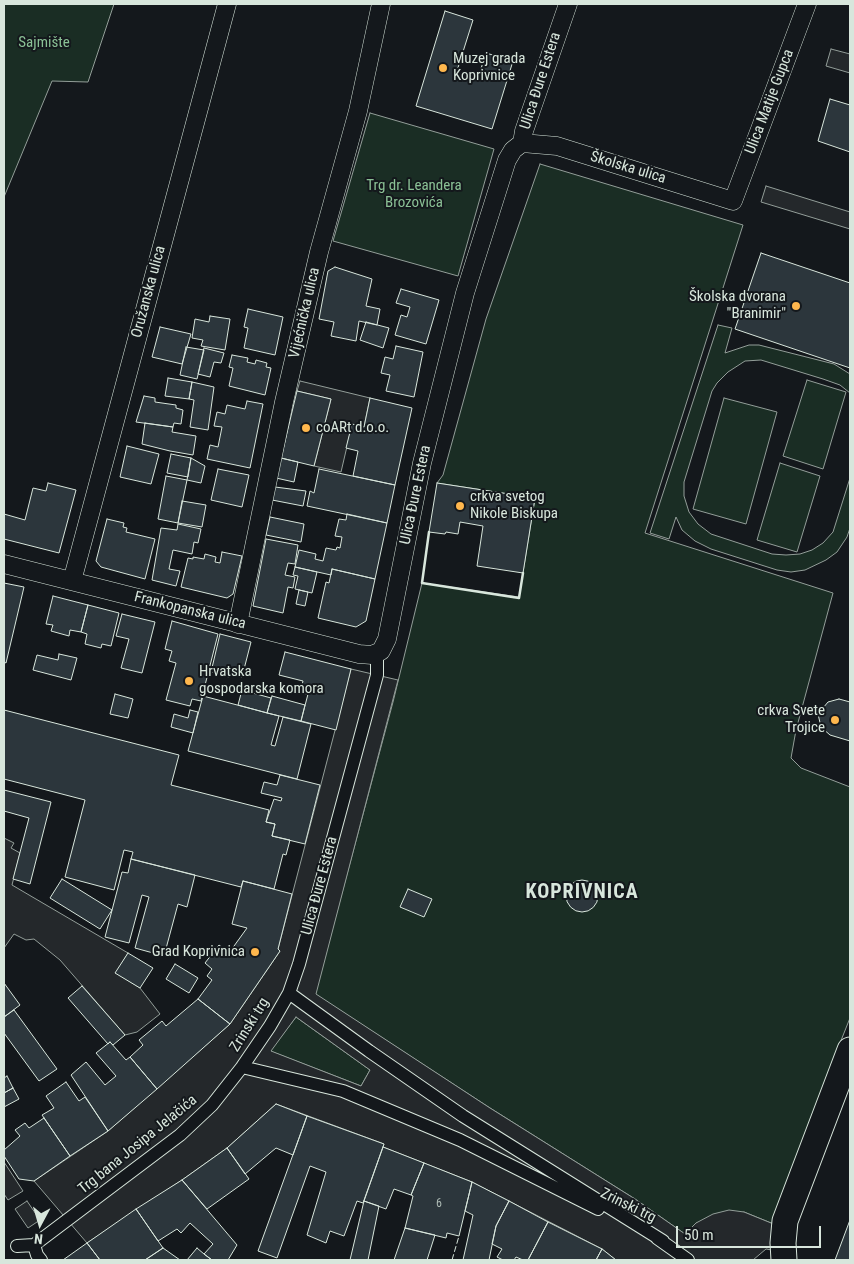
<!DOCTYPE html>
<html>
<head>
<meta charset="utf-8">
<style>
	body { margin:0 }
	#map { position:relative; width:854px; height:1264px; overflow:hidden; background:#14181c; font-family:"Roboto Condensed",sans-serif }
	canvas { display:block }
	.frame { position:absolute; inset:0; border:5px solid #d8e6dc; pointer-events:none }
	.north { position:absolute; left:15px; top:1199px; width:50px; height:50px; -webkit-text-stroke:4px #14181c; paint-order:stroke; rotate:186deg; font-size:14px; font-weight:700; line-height:20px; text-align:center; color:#d8e6dc }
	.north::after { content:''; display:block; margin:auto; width:18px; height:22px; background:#d8e6dc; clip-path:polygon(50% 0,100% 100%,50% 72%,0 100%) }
	.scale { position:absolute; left:676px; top:1226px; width:145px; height:22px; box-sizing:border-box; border:2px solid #d8e6dc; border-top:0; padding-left:6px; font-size:15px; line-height:18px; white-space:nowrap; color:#d8e6dc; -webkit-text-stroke:4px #14181c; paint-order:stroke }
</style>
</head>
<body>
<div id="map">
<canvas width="854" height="1264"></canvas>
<div class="frame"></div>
<div class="north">N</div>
<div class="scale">50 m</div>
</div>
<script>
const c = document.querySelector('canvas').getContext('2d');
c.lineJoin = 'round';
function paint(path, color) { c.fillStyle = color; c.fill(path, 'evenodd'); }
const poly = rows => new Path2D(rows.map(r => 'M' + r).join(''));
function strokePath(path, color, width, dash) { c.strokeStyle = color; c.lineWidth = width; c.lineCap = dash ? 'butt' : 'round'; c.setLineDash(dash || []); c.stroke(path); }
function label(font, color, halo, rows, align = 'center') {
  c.font = font + ' "Roboto Condensed",sans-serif'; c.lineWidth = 4; c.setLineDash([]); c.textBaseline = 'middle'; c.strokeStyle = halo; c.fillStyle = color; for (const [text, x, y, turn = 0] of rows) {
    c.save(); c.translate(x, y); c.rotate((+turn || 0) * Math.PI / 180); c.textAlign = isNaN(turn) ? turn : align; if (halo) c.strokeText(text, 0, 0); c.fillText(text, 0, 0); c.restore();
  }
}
const green = poly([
	[4,4,114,4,88,82,52,81,4,197,4,4],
	[370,113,494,149,458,276,333,241,370,113],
	[540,164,743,225,645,533,833,593,796,730,791,758,801,768,850,787,850,1018,838,1048,776,1225,744,1212,696,1223,685,1234,635,1199,490,1108,315,994,393,702,422,583,519,597,535,498,437,483,443,475,486,319,540,164],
	[718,325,732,328,725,353,749,345,759,345,834,364,850,374,850,393,840,385,823,379,761,360,745,361,728,372,717,383,712,391,684,482,684,496,689,512,698,524,711,534,772,554,786,555,800,554,812,550,823,543,833,532,850,478,850,528,847,537,837,552,826,560,805,570,791,572,777,570,711,549,695,541,682,530,676,517,669,539,650,533,718,325],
	[807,380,846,392,823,469,783,456,807,380],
	[724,398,777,412,746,524,693,509,724,398],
	[780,463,820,476,797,552,757,540,780,463],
	[296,1017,370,1070,361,1086,270,1051,296,1017]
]);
paint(green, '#1a2d24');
strokePath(green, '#939e99', 1);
const parking = poly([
	[831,49,850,54,850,73,826,66,831,49],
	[766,186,850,212,850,229,761,202,766,186],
	[300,381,370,398,364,427,352,425,341,472,314,466,331,399,297,391,300,381],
	[351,669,398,680,316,994,490,1108,635,1199,685,1234,696,1223,713,1214,729,1210,744,1212,776,1225,772,1250,766,1249,753,1260,616,1260,602,1249,472,1182,383,1147,384,1144,276,1104,227,1148,182,1180,87,1243,34,1181,108,1131,230,1024,280,951,278,949,351,669],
	[296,1017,370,1070,361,1086,271,1051,296,1017],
	[4,838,14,843,11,848,20,853,12,885,128,953,116,973,140,988,160,1014,137,1032,125,1035,60,960,34,939,26,940,14,934,4,948,4,838],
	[4,1162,23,1191,8,1200,4,1194,4,1162],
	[27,1201,40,1220,28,1228,15,1209,27,1201]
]);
paint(parking, '#24282b');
strokePath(parking, '#939e99', 1);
const building = poly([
	[445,11,473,20,456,74,477,81,486,53,513,61,492,129,416,106,445,11],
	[830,99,850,105,850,152,818,141,830,99],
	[761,253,850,283,850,368,735,329,761,253],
	[335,267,372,279,366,306,380,309,377,325,359,321,356,341,331,336,334,322,319,319,328,271,335,267],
	[401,289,439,300,426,344,395,335,401,315,407,317,410,307,396,303,401,289],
	[248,309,283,317,275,355,244,348,248,328,244,327,248,309],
	[210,316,230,319,225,350,201,346,203,340,192,338,195,319,209,322,210,316],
	[366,322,389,328,383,348,360,340,366,322],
	[160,327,191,334,182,364,152,357,160,327],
	[396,346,423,352,414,397,386,391,390,375,381,373,385,357,393,359,396,346],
	[186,347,204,350,197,379,180,375,186,347],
	[204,348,224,353,221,363,214,362,210,377,198,374,204,348],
	[232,355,248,358,247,362,255,364,256,360,267,363,266,367,271,368,265,395,229,386,233,368,229,367,232,355],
	[168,378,192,382,189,399,165,396,168,378],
	[192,382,214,387,208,430,190,427,194,400,189,399,192,382],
	[297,391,331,399,314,466,281,458,297,391],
	[144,396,155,398,155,402,176,405,176,408,183,410,181,424,174,423,173,427,136,422,144,396],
	[370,398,412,408,395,485,353,476,358,451,346,448,352,424,364,427,370,398],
	[247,401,263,404,250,468,207,459,210,445,218,447,222,427,214,426,217,412,225,414,227,405,245,409,247,401],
	[145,423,173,427,172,432,196,436,193,455,170,451,142,444,145,423],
	[127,446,159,454,151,484,120,477,127,446],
	[171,454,191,458,188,477,167,473,171,454],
	[191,458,205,466,201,483,187,480,191,458],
	[281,458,298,462,294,482,276,478,281,458],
	[218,469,249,475,242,507,211,500,218,469],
	[319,469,395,485,387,523,307,506,310,491,314,493,319,469],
	[166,476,187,480,178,523,158,519,166,476],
	[48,483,76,490,59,553,4,539,4,514,25,520,33,488,46,491,48,483],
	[437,483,535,498,523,573,477,566,483,526,460,522,458,534,446,532,445,534,429,532,437,483],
	[275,487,306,491,303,506,272,500,275,487],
	[182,501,206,505,202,527,178,523,182,501],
	[347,514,387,523,375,579,332,569,331,575,295,567,299,550,316,554,315,559,323,561,326,548,336,550,337,547,340,548,342,537,335,536,339,519,346,520,347,514],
	[270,517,304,524,301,542,266,535,270,517],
	[107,519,124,523,123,527,127,528,126,532,155,539,145,579,101,567,96,561,107,519],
	[178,524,201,529,198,543,194,542,192,554,173,550,169,569,180,571,176,586,152,580,161,528,177,530,178,524],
	[266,539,298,545,295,564,288,563,285,575,295,577,293,588,288,587,283,613,253,606,266,539],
	[222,552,242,556,233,594,227,598,181,587,188,558,193,559,193,557,204,559,205,554,216,557,215,562,220,563,222,552],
	[295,567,317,572,312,593,295,589,298,576,293,575,295,567],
	[332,569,375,579,366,621,356,627,318,618,326,582,329,583,332,569],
	[4,583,24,587,6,663,4,662,4,583],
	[299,590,308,592,305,606,296,604,299,590],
	[53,596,88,605,81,632,70,630,69,636,51,631,53,625,46,624,53,596],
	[88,605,119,613,111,646,102,644,101,648,85,644,87,634,81,632,88,605],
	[122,614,155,622,142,673,121,668,129,639,116,636,122,614],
	[172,621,218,634,201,701,192,699,190,706,166,700,176,663,169,661,172,651,165,649,172,621],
	[220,634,251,642,242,677,229,674,229,677,211,672,220,634],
	[285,652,351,669,336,730,301,721,308,694,300,693,303,681,279,675,285,652],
	[59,654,77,658,71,680,33,670,37,655,58,660,59,654],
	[242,690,271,698,267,713,238,705,242,690],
	[115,694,133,699,128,718,110,714,115,694],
	[203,696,279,716,271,745,275,746,283,717,311,724,297,779,188,751,203,696],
	[272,696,305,705,301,721,267,713,272,696],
	[839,699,850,702,850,741,830,735,821,727,818,714,828,702,839,699],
	[4,710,179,755,171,785,269,810,266,822,275,824,272,836,290,840,286,855,283,854,274,889,243,881,241,887,131,859,133,852,124,850,114,890,65,877,85,800,4,779,4,710],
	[190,710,198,712,193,733,171,727,174,714,188,718,190,710],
	[280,775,320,785,305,844,272,836,275,824,266,822,274,799,281,801,282,798,261,793,264,782,277,785,280,775],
	[4,790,51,802,30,884,13,879,29,818,4,811,4,790],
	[131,859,195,875,187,907,178,904,164,956,135,948,149,897,142,895,129,943,105,937,122,872,128,873,131,859],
	[62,879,112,910,100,929,50,898,62,879],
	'566 896a16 16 0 1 1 32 0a16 16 0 1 1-32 0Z',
	[243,881,292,894,278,949,280,951,230,1024,198,999,212,980,207,976,212,969,205,963,219,945,229,953,247,928,232,924,243,881],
	[408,889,432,899,424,917,400,907,408,889],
	[128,953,153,968,140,988,115,973,128,953],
	[175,964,198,978,189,993,166,979,175,964],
	[4,983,20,1005,4,1017,4,983],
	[82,986,125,1035,113,1045,110,1042,108,1044,68,998,82,986],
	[198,999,230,1024,157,1089,130,1057,143,1045,139,1040,162,1021,166,1026,198,999],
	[14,1010,57,1069,39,1081,4,1033,4,1017,14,1010],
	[110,1042,126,1060,130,1057,157,1089,108,1131,71,1075,86,1062,105,1085,116,1076,96,1053,110,1042],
	[7,1076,13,1088,4,1093,4,1078,7,1076],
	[66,1082,79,1101,85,1097,108,1131,70,1156,42,1115,54,1108,46,1096,66,1082],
	[13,1088,19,1099,4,1107,4,1093,13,1088],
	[276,1104,307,1116,293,1155,276,1148,245,1174,227,1148,276,1104],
	[307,1116,384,1144,363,1203,357,1201,344,1236,330,1231,326,1243,307,1235,326,1172,310,1166,277,1258,258,1251,307,1116],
	[44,1118,70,1156,34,1181,19,1179,4,1156,4,1150,20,1136,15,1130,25,1123,29,1128,44,1118],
	[383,1147,424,1163,411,1195,394,1189,386,1209,364,1201,383,1147],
	[227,1148,249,1179,207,1209,182,1180,227,1148],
	[424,1163,472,1182,459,1236,447,1233,446,1238,405,1228,413,1196,411,1195,424,1163],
	[182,1180,237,1245,228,1260,212,1260,204,1254,213,1244,190,1223,181,1233,177,1229,158,1241,136,1209,182,1180],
	[472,1182,509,1201,496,1226,489,1260,463,1260,473,1215,465,1211,472,1182],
	[364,1201,379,1206,368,1260,350,1260,364,1201],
	[509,1201,548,1222,528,1260,523,1260,516,1257,514,1260,503,1260,497,1257,502,1249,492,1244,496,1226,509,1201],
	[136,1209,163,1248,145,1260,100,1260,87,1243,136,1209],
	[850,1220,850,1260,835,1260,850,1220],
	[548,1222,602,1249,596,1260,528,1260,548,1222],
	[405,1228,435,1235,427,1260,394,1260,405,1228],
	[87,1243,100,1260,63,1260,87,1243],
	[163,1248,180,1260,145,1260,163,1248],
	[197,1248,204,1254,212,1260,187,1260,197,1248],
	[602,1249,616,1260,596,1260,602,1249]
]);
paint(building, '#2c363c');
strokePath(building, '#d8e6dc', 1);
const pedestrian = poly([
	[289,993,299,964,377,675,377,654],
	[242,1067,343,1091,460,1140,598,1209],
	[657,1238,688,1260],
	[34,1245,37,1255,41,1260],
	[17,1246,34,1245,180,1135,212,1105,242,1067,270,1026,289,993,369,1051,463,1116,663,1241]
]);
const minor = poly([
	[522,143,557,146,733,201,807,4],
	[4,564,359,654,372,655,381,651,387,639,422,463,465,293,507,160,513,150,522,143,524,131,568,4],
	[72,581,227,4],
	[238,624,284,402,319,252,358,111,381,4]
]);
const secondary = poly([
	[784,1260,783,1243,785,1221,850,1050]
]);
strokePath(pedestrian, '#d8e6dc', 14);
strokePath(minor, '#d8e6dc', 19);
strokePath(secondary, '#d8e6dc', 27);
strokePath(pedestrian, '#14181c', 12);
strokePath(minor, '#14181c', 18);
strokePath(secondary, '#14181c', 25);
strokePath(poly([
	[452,1260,459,1236]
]), '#d8e6dc', 1, [6, 2.5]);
strokePath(poly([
	[429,532,422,583,519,598,523,573]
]), '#d8e6dc', 2.5);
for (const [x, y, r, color] of [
	[443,68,5,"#ffb74d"],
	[796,306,5,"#ffb74d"],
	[306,428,5,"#ffb74d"],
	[460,506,5,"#ffb74d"],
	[189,681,5,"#ffb74d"],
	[835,720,5,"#ffb74d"],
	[255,952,5,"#ffb74d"]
]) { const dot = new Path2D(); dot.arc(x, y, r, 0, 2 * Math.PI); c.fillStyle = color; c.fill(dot); strokePath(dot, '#14181c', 2); }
label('12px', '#adbab4', null, [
	["6",439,1204]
]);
label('15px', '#8ac095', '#14181c', [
	["Sajmište",44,43],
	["Trg dr. Leandera",414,186],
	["Brozovića",414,203]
]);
label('15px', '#d8e6dc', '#14181c', [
	["Muzej grada",453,59],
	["Koprivnice",453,76],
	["Školska dvorana",786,297,"right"],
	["\"Branimir\"",786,314,"right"],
	["coARt d.o.o.",316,428],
	["crkva svetog",470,497],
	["Nikole Biskupa",470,514],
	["Hrvatska",199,672],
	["gospodarska komora",199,689],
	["crkva Svete",825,711,"right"],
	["Trojice",825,728,"right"],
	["Grad Koprivnica",245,952,"right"]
], 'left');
label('15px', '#d8e6dc', '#14181c', [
	["Ulica Đure Estera",541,81,-72],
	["Ulica Matije Gupca",770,102,-69],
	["Školska ulica",628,168,17],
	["Oružanska ulica",149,292,-75],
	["Vijećnička ulica",305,313,-77],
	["Ulica Đure Estera",416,495,-78],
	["Frankopanska ulica",190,611,14],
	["Ulica Đure Estera",320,886,-75],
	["Zrinski trg",250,1025,-58],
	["Trg bana Josipa Jelačića",138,1145,-39],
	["Zrinski trg",628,1206,26]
]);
c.letterSpacing = '1px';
label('bold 20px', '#d8e6dc', '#14181c', [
	["KOPRIVNICA",582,893]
]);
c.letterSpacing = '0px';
</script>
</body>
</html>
